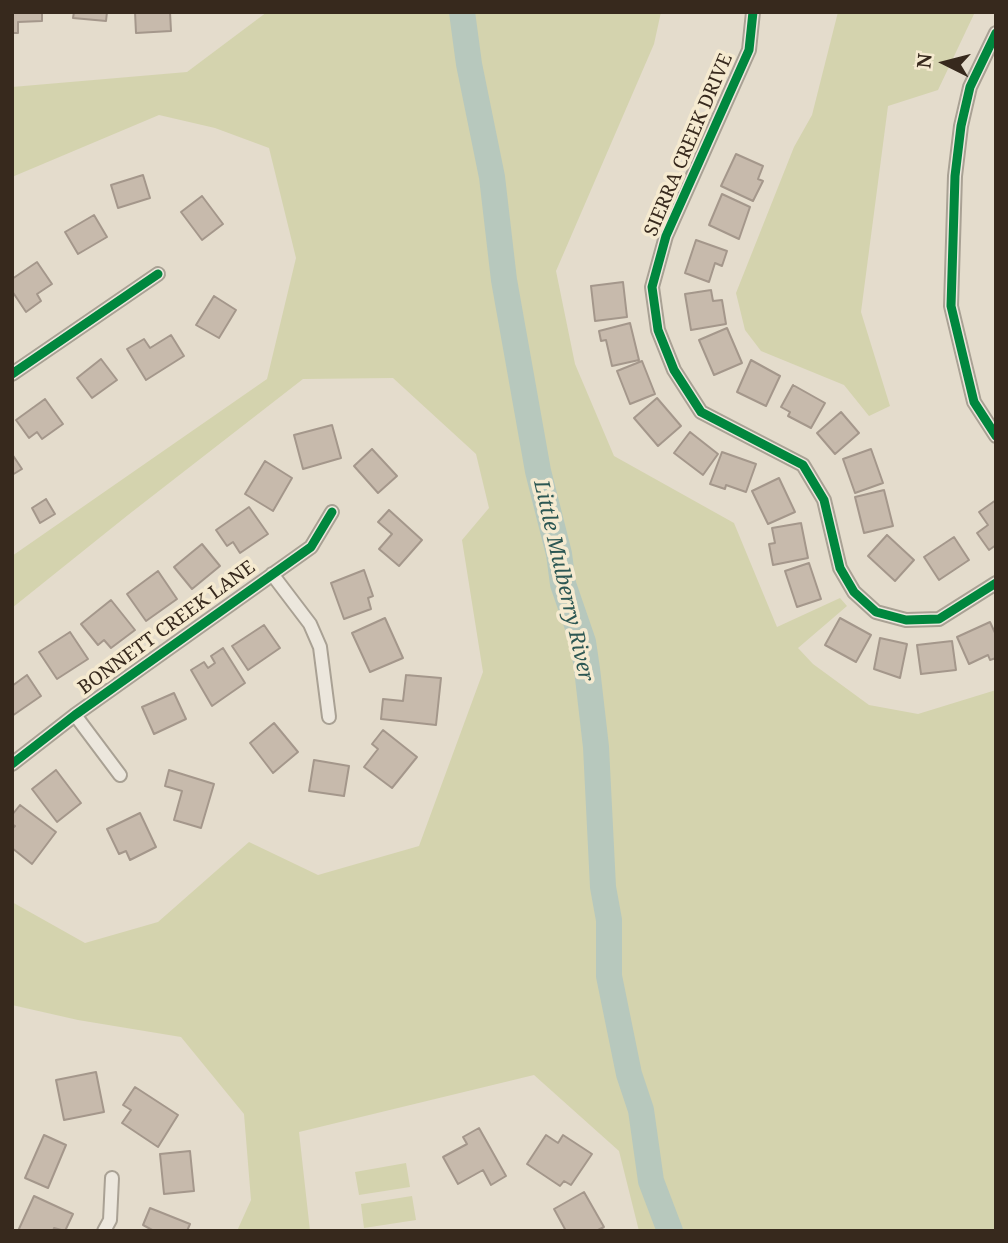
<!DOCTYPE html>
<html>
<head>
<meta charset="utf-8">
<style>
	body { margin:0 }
	#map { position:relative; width:1008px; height:1243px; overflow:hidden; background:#e4dccc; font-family:"Noto Serif",serif }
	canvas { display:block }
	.frame { position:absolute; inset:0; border:14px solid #37291d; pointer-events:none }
	.north { position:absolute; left:910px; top:28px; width:70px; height:70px; -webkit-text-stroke:5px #f5ead0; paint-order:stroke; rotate:276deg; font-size:19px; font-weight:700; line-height:28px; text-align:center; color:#37291d }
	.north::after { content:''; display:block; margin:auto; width:24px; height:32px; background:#37291d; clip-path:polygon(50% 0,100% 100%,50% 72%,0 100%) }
</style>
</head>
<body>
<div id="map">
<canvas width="1008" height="1243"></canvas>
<div class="frame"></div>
<div class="north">N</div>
</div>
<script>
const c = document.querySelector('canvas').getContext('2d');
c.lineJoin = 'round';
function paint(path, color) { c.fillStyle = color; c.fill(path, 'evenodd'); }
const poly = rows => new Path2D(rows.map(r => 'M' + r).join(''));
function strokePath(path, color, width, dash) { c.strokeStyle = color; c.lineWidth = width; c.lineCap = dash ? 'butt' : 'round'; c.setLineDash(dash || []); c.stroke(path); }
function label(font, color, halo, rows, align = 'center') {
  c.font = font + ' "Noto Serif",serif'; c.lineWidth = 7; c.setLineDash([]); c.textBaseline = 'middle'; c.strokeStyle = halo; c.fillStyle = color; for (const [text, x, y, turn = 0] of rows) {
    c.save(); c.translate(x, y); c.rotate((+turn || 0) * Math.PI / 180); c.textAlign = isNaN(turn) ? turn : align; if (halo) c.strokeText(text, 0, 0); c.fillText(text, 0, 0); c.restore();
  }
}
paint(poly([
	[267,12,661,12,654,44,556,271,575,364,614,456,734,523,777,627,840,598,847,606,798,648,813,664,869,705,918,714,996,690,996,1231,639,1231,619,1151,534,1075,299,1132,310,1231,237,1231,251,1200,244,1114,181,1037,78,1020,12,1005,12,902,85,943,158,922,249,842,318,875,419,846,483,672,462,540,489,508,476,454,393,378,303,379,128,515,12,608,12,556,267,379,296,258,269,148,215,128,159,115,12,177,12,87,187,72],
	[838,12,975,12,938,90,888,106,861,312,890,406,869,416,844,385,761,351,745,330,736,293,794,147,812,115],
	[406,1163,410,1187,359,1195,355,1172],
	[412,1196,416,1220,364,1228,361,1204]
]), '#d4d3ae');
strokePath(poly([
	[462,12,469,64,492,177,504,280,538,471,559,554,563,584,583,642,587,669,596,747,603,887,609,920,609,976,629,1074,641,1110,651,1181,670,1231]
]), '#b7c8bd', 26);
const building = poly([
	[12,12,42,12,42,21,18,22,18,33,12,33,12,12],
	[74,12,107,12,106,21,73,18,74,12],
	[135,12,170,12,171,31,136,33,135,12],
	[736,154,763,166,758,179,763,181,753,201,721,186,736,154],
	[143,175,150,198,118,208,111,185,143,175],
	[722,194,750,207,739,239,709,225,722,194],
	[202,196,223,224,202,240,181,212,202,196],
	[94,215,107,237,78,254,65,232,94,215],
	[696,240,727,251,722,266,715,263,709,282,685,273,696,240],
	[37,262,52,284,37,294,41,301,26,312,12,291,12,279,37,262],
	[623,282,627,317,595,321,591,286,623,282],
	[711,290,713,301,722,300,726,324,691,330,685,294,711,290],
	[214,296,236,310,219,338,196,325,214,296],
	[630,323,639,360,612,366,606,340,601,341,599,331,630,323],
	[727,328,742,363,714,375,699,340,727,328],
	[171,335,184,356,146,380,127,349,144,339,150,348,171,335],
	[101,359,117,380,92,398,77,378,101,359],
	[751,360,780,376,766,406,737,392,751,360],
	[642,361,655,394,630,404,617,371,642,361],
	[793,385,825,403,811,428,788,416,790,412,781,407,793,385],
	[657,398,681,426,658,446,634,418,657,398],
	[45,399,63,424,42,439,37,432,29,438,16,420,45,399],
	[841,412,859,433,835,454,817,433,841,412],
	[332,425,341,458,303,469,294,435,332,425],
	[690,432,718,454,703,475,674,453,690,432],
	[372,449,397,476,378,493,354,466,372,449],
	[871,449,883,483,855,493,843,459,871,449],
	[722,452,756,464,746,492,726,485,725,489,710,484,722,452],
	[12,454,22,469,12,475,12,454],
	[265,461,292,478,273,511,245,494,265,461],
	[779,478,795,512,768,524,752,491,779,478],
	[884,490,893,526,864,533,855,497,884,490],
	[46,499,55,514,40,523,32,508,46,499],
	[996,500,996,545,989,550,977,533,988,525,979,512,996,500],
	[249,507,268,534,240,553,233,542,227,546,216,530,249,507],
	[389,510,422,540,399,566,379,549,392,534,378,522,389,510],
	[801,523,808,558,773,565,769,544,775,543,772,528,801,523],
	[887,535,914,560,895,581,868,556,887,535],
	[954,537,969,560,939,580,924,557,954,537],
	[202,544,220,566,192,589,174,567,202,544],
	[809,563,821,599,797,607,785,571,809,563],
	[364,570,373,596,368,598,371,609,344,619,331,583,364,570],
	[158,571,177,599,146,621,127,594,158,571],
	[111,600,135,630,111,648,104,640,98,645,81,624,111,600],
	[385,618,403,658,370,672,352,633,385,618],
	[840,618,871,635,856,662,825,645,840,618],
	[990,622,996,635,996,658,990,660,988,655,969,664,957,637,990,622],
	[264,625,280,648,248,670,232,646,264,625],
	[70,632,88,659,57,679,39,652,70,632],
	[880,638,907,644,900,678,874,669,880,638],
	[952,641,956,670,921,674,917,645,952,641],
	[223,648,245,683,212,706,191,670,204,662,208,668,215,663,211,656,223,648],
	[27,675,41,696,12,716,12,686,27,675],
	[406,675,441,678,436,725,381,719,383,699,403,701,406,675],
	[174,693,186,719,154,734,142,707,174,693],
	[274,723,298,752,273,773,250,743,274,723],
	[383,730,417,757,392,788,364,767,378,749,372,744,383,730],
	[314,760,349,766,344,796,309,791,314,760],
	[56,770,81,803,57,822,32,789,56,770],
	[169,770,214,784,201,828,174,820,182,791,165,786,169,770],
	[20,805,56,832,32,864,12,848,12,829,15,826,12,824,12,815,20,805],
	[140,813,156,847,130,860,126,851,119,854,107,829,140,813],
	[96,1072,104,1112,64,1120,56,1080,96,1072],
	[135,1087,178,1115,158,1147,122,1123,131,1110,123,1105,135,1087],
	[479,1128,506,1176,491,1185,483,1170,458,1184,443,1157,467,1144,463,1137,479,1128],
	[44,1135,66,1145,48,1188,25,1178,44,1135],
	[546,1135,558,1143,563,1135,592,1154,571,1185,564,1181,560,1186,527,1164,546,1135],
	[190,1151,194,1191,164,1194,160,1154,190,1151],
	[584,1192,604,1227,596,1231,566,1231,554,1209,584,1192],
	[34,1196,73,1214,65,1231,54,1228,53,1231,18,1231,34,1196],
	[150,1208,190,1224,187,1231,154,1231,143,1225,150,1208]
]);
paint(building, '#c7baac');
strokePath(building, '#a4978b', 2);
const minor = poly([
	[753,12,749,50,666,236,652,287,658,330,674,370,701,412,803,465,824,500,840,568,854,592,876,612,906,620,939,619,996,583],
	[996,33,970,87,961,126,955,176,951,306,974,402,996,436],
	[12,374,158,274],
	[272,574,310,624,320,647,329,717],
	[75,715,120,775],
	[12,764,75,715,311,547,332,512],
	[104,1231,110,1220,112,1178]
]);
strokePath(minor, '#a9a194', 16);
strokePath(minor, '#ece7dd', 12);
strokePath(poly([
	[753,12,749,50,666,236,652,287,658,330,674,370,701,412,803,465,824,500,840,568,854,592,876,612,906,620,939,619,996,583],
	[996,33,970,87,961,126,955,176,951,306,974,402,996,436],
	[12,374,158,274],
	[12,764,75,715,311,547,332,512]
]), '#00873e', 9);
label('19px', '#37291d', '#f5ead0', [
	["SIERRA CREEK DRIVE",689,145,-67],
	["BONNETT CREEK LANE",167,628,-36]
]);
label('italic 21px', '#2c5753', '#f5ead0', [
	["Little Mulberry River",563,581,77]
]);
</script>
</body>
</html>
